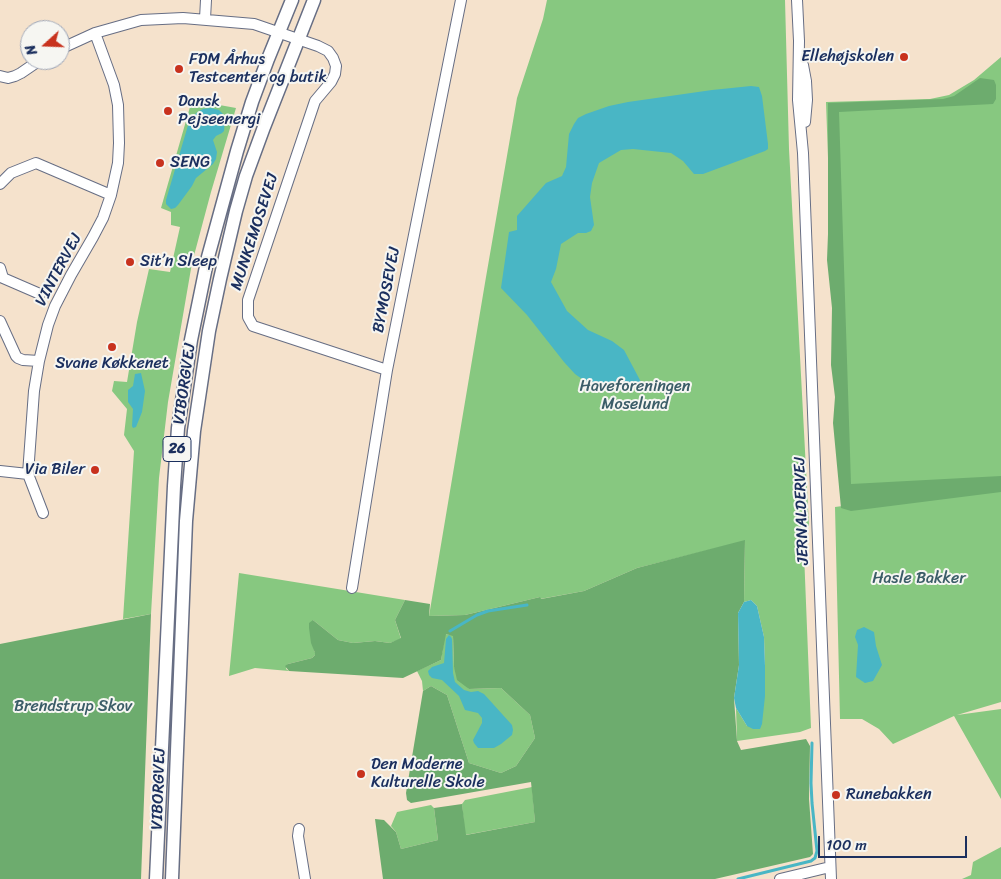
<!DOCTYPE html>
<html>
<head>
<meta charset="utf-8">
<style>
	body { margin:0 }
	#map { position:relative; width:1001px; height:879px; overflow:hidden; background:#f5e2cc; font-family:Sriracha,sans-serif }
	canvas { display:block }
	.north { position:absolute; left:20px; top:20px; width:50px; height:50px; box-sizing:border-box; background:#f6f6f2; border:1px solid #9ea6b7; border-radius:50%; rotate:250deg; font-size:14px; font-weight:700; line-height:20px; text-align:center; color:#1b2f5e }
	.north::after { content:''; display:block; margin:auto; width:18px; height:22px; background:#c8321e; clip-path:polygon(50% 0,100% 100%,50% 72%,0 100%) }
	.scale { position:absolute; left:818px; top:836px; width:149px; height:22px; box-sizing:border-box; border:2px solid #1b2f5e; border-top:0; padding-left:6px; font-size:15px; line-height:18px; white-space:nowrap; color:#1b2f5e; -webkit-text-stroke:4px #f6f6f2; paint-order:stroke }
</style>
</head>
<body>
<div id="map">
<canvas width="1001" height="879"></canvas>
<div class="north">N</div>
<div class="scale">100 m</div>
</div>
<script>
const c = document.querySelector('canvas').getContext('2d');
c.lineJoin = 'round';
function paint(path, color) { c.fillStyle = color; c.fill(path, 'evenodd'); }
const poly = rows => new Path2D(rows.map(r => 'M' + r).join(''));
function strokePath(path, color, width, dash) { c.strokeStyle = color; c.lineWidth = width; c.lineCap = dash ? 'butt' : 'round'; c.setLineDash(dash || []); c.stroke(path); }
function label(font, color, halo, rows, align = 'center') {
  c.font = font + ' Sriracha,sans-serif'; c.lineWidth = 4; c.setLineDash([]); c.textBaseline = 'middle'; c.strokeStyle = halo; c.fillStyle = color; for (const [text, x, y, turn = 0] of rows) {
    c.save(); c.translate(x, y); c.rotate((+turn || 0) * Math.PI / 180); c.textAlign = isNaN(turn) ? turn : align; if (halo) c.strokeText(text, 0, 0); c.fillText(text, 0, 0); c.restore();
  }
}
paint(poly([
	[547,0,785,0,789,149,809,526,803,528,811,728,800,732,737,741,736,708,747,726,765,666,764,637,757,606,751,600,744,602,745,541,637,568,584,591,540,599,540,597,465,615,429,616,486,277,517,98,543,19],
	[1001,57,1001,477,840,494,826,102,930,99,949,95,974,80],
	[192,100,236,108,211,192,192,263,168,402,159,478,151,614,123,619,134,451,124,435,127,409,112,391,114,381,127,382,137,322,149,269,170,272,180,227,171,225,171,212,161,208],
	[1001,485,1001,702,957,715,1001,709,1001,799,954,716,893,744,879,729,862,719,840,719,835,507],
	[239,573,405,600,395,620,401,639,390,643,375,641,353,643,338,640,313,620,314,651,316,653,315,655,312,658,288,664,286,669,289,671,255,668,229,676],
	[445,634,453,635,454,667,469,689,501,688,530,715,535,738,516,766,501,773,469,763,447,695,431,686,423,691,422,681,417,671,441,660],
	[532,787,535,822,465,835,462,804,465,800],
	[431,805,434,808,438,840,401,849,396,832,391,826,397,812],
	[1001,847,1001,879,962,879,971,875,973,862]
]), '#87c880');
paint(poly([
	[980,78,994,80,996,85,996,99,993,104,839,112,851,484,1001,476,1001,492,851,511,841,508,833,423,835,397,831,365,832,308,827,260,828,234,828,103,943,99,954,96],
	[745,540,744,602,738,613,739,665,734,698,737,741,741,750,806,739,810,746,809,799,813,854,810,857,715,879,383,879,375,819,384,820,396,832,401,849,438,840,434,808,462,804,466,835,535,822,531,782,411,803,407,800,406,793,423,691,431,686,447,695,469,763,501,773,516,766,535,738,530,715,501,688,469,689,457,680,454,667,453,636,446,634,441,660,403,678,289,671,285,666,288,664,312,658,315,655,315,653,311,643,309,628,309,623,313,620,338,640,353,643,375,641,390,643,401,638,395,620,405,600,430,604,429,616,465,615,540,597,541,599,584,591,637,568],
	[151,614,141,879,0,879,0,644]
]), '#6dac6e');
paint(poly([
	[751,86,759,87,762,96,768,144,768,149,765,151,703,174,694,174,683,161,671,153,633,149,621,150,599,163,592,183,590,197,594,225,591,231,586,233,578,233,561,244,556,269,551,282,567,311,588,330,612,341,624,350,641,382,637,387,625,390,608,390,589,384,575,374,564,362,527,315,501,288,509,232,517,230,517,216,546,183,562,176,566,167,569,134,574,124,578,118,586,114,609,106,628,102,712,90],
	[211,108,219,110,223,114,225,120,224,131,222,133,216,136,213,140,217,152,216,159,213,164,196,178,192,186,178,205,175,208,171,209,166,204,166,200,189,122,195,114,199,111,203,109],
	[141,373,145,391,142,412,136,427,133,428,132,426,133,409,128,402,128,390,133,386,135,374],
	[751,600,757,606,764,637,765,666,765,696,762,724,760,729,753,729,747,726,736,708,734,698,739,665,738,613,744,602],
	[864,627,874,632,876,646,882,665,873,681,865,683,856,677,858,645,855,637,857,630],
	[449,635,451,637,452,639,453,673,455,682,464,690,471,692,478,691,484,694,512,725,513,730,512,735,501,744,494,748,478,748,474,743,473,740,482,723,482,718,478,713,465,710,459,696,442,680,432,678,429,675,428,671,432,667,444,663,446,639]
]), '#49b6c5');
strokePath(poly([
	[450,631,477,615,488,611,527,605],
	[738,879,811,861,815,858,817,851,812,803,811,783,812,743]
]), '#49b6c5', 3);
const minor = poly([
	[797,0,799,41,798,100,803,153,831,879],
	[205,19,206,0],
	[60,49,95,33,141,20,183,18,254,24,318,46,328,51,333,58,336,66,335,74,331,82,315,101,248,300,248,317,253,326,387,370],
	[803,65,806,81,807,100,805,122],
	[0,76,8,78,15,76,21,73,40,60],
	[0,184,11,173,36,163,111,195],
	[0,268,3,278,40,294],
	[0,321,16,356,18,358,23,360,39,361],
	[0,471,28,474],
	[43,513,28,474,34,391,39,361,48,325,55,306,71,275,93,237,103,218,111,195,118,163,119,143,118,105,114,85,95,33],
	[352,588,387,370,461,0],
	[299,829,298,836,305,879],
	[780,879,830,867]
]);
const major = poly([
	[156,879,174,486,178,428,191,340,208,257,237,151,252,102,268,59,292,0],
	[172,879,186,521,194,431,209,331,220,279,236,211,246,176,264,127,314,0]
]);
strokePath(minor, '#676e84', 12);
strokePath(major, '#676e84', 15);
strokePath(minor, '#fff', 10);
strokePath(major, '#fff', 12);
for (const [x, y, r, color] of [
	[904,57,5,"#c8321e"],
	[179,69,5,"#c8321e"],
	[168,111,5,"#c8321e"],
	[160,163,5,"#c8321e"],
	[130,262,5,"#c8321e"],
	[112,347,5,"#c8321e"],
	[95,470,5,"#c8321e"],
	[361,774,5,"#c8321e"],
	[836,795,5,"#c8321e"]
]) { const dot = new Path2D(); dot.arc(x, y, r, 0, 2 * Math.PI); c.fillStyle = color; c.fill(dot); strokePath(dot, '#f6f6f2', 2); }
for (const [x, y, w] of [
	[177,449,28]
]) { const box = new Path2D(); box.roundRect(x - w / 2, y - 12.5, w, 25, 4); c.fillStyle = '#f6f6f2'; c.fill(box); strokePath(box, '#1b2f5e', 1); }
label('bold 15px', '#1b2f5e', null, [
	["26",177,449]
]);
label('16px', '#1b2f5e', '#f6f6f2', [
	["Ellehøjskolen",894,57,"right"],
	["FDM Århus",189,60],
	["Testcenter og butik",189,78],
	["Dansk",178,102],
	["Pejseenergi",178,120],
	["SENG",170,163],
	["Sit’n Sleep",140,262],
	["Svane Køkkenet",112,364,"center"],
	["Via Biler",85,470,"right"],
	["Den Moderne",371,765],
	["Kulturelle Skole",371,783],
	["Runebakken",846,795]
], 'left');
label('16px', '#1b2f5e', '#f6f6f2', [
	["MUNKEMOSEVEJ",255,232,-72],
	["VINTERVEJ",59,270,-62],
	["BYMOSEVEJ",387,290,-79],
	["VIBORGVEJ",185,384,-82],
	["JERNALDERVEJ",802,511,-92],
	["VIBORGVEJ",159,789,-88]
]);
label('16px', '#3b5d68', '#f6f6f2', [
	["Haveforeningen",635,387],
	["Moselund",635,405],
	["Hasle Bakker",919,579],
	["Brendstrup Skov",73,707]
]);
</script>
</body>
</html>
